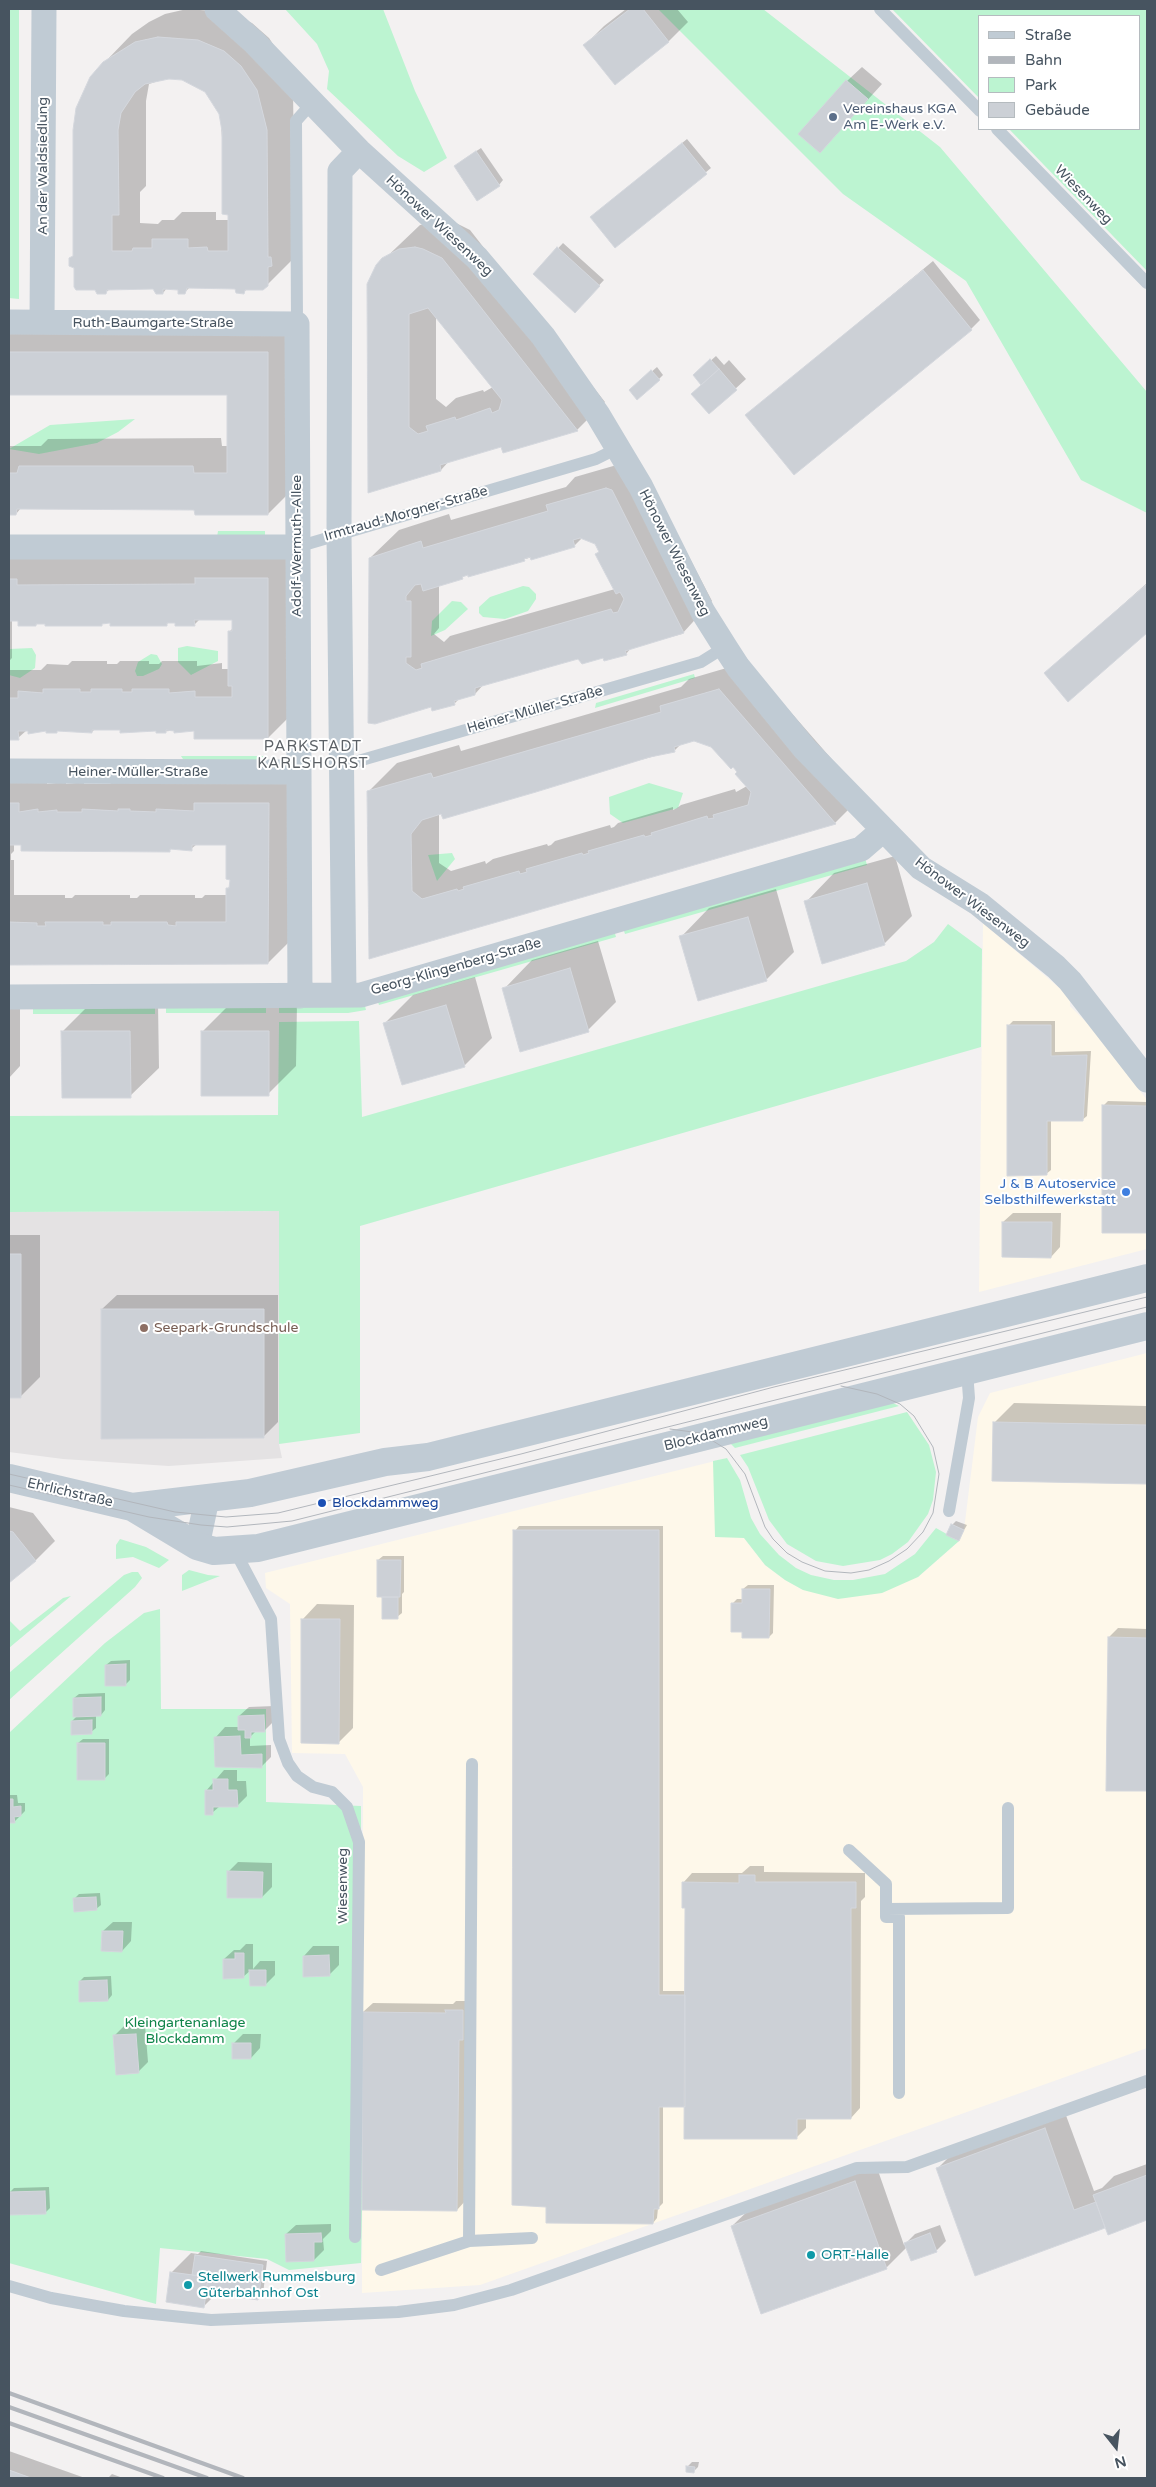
<!DOCTYPE html>
<html>
<head>
<meta charset="utf-8">
<style>
	body { margin:0 }
	#map { position:relative; width:1156px; height:2487px; overflow:hidden; background:#f3f1f1; font-family:"Varela Round",sans-serif }
	canvas { display:block }
	.frame { position:absolute; inset:0; border:10px solid #475460; pointer-events:none }
	.legend { position:absolute; left:978px; top:15px; width:162px; height:115px; box-sizing:border-box; background:#fff; border:1px solid #b5bbbf; margin:0; padding:6px 9px; list-style:none; font-size:15px; color:#475460 }
	.legend li { display:flex; align-items:center; gap:10px; height:25px }
	.legend b { width:25px; border:1px solid #b5bbbf }
	.north { position:absolute; left:1091px; top:2422px; width:50px; height:50px; -webkit-text-stroke:4px #fff; paint-order:stroke; rotate:164deg; font-size:14px; font-weight:700; line-height:20px; text-align:center; color:#475460 }
	.north::after { content:''; display:block; margin:auto; width:18px; height:22px; background:#475460; clip-path:polygon(50% 0,100% 100%,50% 72%,0 100%) }
</style>
</head>
<body>
<div id="map">
<canvas width="1156" height="2487"></canvas>
<div class="frame"></div>
<ul class="legend">
<li><b style="height:6px;background:#c0cbd4"></b>Straße</li>
<li><b style="height:6px;background:#b2b6bc"></b>Bahn</li>
<li><b style="height:14px;background:#bcf4d1"></b>Park</li>
<li><b style="height:14px;background:#ccd0d6"></b>Gebäude</li>
</ul>
<div class="north">N</div>
</div>
<script>
const c = document.querySelector('canvas').getContext('2d');
c.lineJoin = 'round';
function paint(path, color) { c.fillStyle = color; c.fill(path, 'evenodd'); }
const poly = rows => new Path2D(rows.map(r => 'M' + r).join(''));
function strokePath(path, color, width, dash) { c.strokeStyle = color; c.lineWidth = width; c.lineCap = dash ? 'butt' : 'round'; c.setLineDash(dash || []); c.stroke(path); }
function label(font, color, halo, rows, align = 'center') {
  c.font = font + ' "Varela Round",sans-serif'; c.lineWidth = 4; c.setLineDash([]); c.textBaseline = 'middle'; c.strokeStyle = halo; c.fillStyle = color; for (const [text, x, y, turn = 0] of rows) {
    c.save(); c.translate(x, y); c.rotate((+turn || 0) * Math.PI / 180); c.textAlign = isNaN(turn) ? turn : align; if (halo) c.strokeText(text, 0, 0); c.fillText(text, 0, 0); c.restore();
  }
}
paint(poly([
	[983,923,1070,997,1070,1006,1087,1023,1147,1100,1147,1249,979,1292],
	[1147,1353,1147,2048,480,2285,362,2293,363,1787,345,1754,292,1753,290,1604,266,1588,265,1573,727,1458,744,1538,765,1565,785,1580,803,1590,918,1577,959,1541,964,1530,978,1417,990,1393]
]), '#fef8ea');
paint(poly([
	[279,1211,279,1444,282,1458,169,1466,63,1459,9,1452,9,1212]
]), '#e4e2e3');
paint(poly([
	[9,9,19,9,19,299,9,298],
	[285,9,383,9,415,91,447,158,424,172,398,156,327,89,329,71,317,44],
	[658,9,763,9,940,147,1147,392,1147,513,1081,480,966,281,843,194],
	[892,9,1147,9,1147,271,1009,129,1140,129,1140,16,980,16,980,99],
	[135,419,118,432,97,443,39,454,9,449,50,425],
	[218,531,265,531,265,536,217,537],
	[523,586,529,587,536,594,536,599,528,611,505,619,483,617,479,613,479,607,490,597],
	[452,601,461,602,468,609,445,630,431,636,432,621],
	[187,646,218,651,218,661,191,675,178,662,178,648],
	[32,648,36,655,35,668,20,678,9,675,9,649],
	[151,654,157,655,162,664,159,669,143,676,137,676,135,671,138,662],
	[694,674,695,678,595,708,596,703],
	[181,756,265,756,265,761,185,762],
	[649,783,683,793,678,808,623,823,610,814,609,797],
	[452,853,455,859,437,881,428,855],
	[865,858,867,865,625,934,623,928],
	[948,924,982,949,981,1047,360,1226,360,1433,279,1444,279,1211,9,1212,9,1116,278,1115,279,1022,359,1021,362,1117,906,961,934,942],
	[614,930,616,937,379,1005,377,999],
	[364,1002,366,1010,348,1013,279,1013,279,1005],
	[33,1006,155,1006,155,1014,33,1014],
	[166,1006,266,1006,266,1013,166,1013],
	[891,1402,899,1406,735,1448,729,1442],
	[907,1412,929,1445,936,1472,933,1500,928,1514,908,1542,892,1554,880,1560,843,1566,816,1561,787,1544,769,1520,748,1467,740,1455],
	[727,1458,740,1480,751,1518,760,1534,779,1555,796,1568,811,1575,834,1580,853,1580,885,1574,915,1554,936,1528,959,1541,918,1577,882,1593,838,1599,803,1590,785,1580,765,1565,744,1538,715,1537,713,1461],
	[120,1539,146,1547,169,1560,159,1568,133,1557,116,1559,116,1545],
	[189,1570,208,1575,220,1576,182,1591,182,1575],
	[132,1572,138,1572,142,1578,135,1587,9,1700,9,1673,124,1575],
	[71,1596,9,1648,9,1620,20,1631,63,1598],
	[160,1609,161,1709,266,1709,266,1802,361,1806,362,2210,361,2263,289,2270,267,2259,160,2248,156,2304,9,2263,9,1733,105,1643,144,1613]
]), '#bcf4d1');
paint(poly([
	[187,9,227,12,252,23,269,38,285,62,293,88,295,257,267,285,248,288,244,292,236,288,190,287,185,292,179,288,167,288,163,293,154,288,110,289,105,293,75,268,70,259,75,254,104,63,132,34,149,22,165,14],
	[168,78,182,79,206,91,220,114,229,220,216,220,216,212,182,212,174,220,162,220,158,224,140,223,140,192,146,186,146,101,149,84],
	[626,9,677,9,688,22,668,42,585,45,604,26],
	[862,67,882,84,834,137,847,81],
	[687,139,711,168,615,247,596,213],
	[481,148,503,180,499,185,460,162],
	[444,220,452,221,470,230,605,402,577,430,504,452,502,445,450,460,441,470,369,491,377,266,420,225],
	[436,316,493,387,484,392,483,390,456,398,446,407,436,399],
	[563,243,604,280,575,311,534,274],
	[933,261,980,320,971,329,746,416],
	[296,324,296,486,268,514,195,508,21,508,16,514,9,514,9,325],
	[229,393,228,446,222,446,221,438,48,439,41,446,9,446,10,394],
	[716,356,724,365,729,360,746,379,709,413,692,394,702,384,699,371],
	[657,367,663,375,659,379,635,386],
	[634,460,640,462,712,601,682,634,631,648,626,654,579,657,484,684,475,694,460,698,454,704,432,706,372,723,370,558,399,530,449,514,451,520,566,487,575,477],
	[583,537,596,543,600,550,597,554,615,589,450,636,444,642,434,634,439,628,439,585,462,578,465,575,574,546],
	[295,550,296,710,268,738,195,729,157,732,157,729,95,729,92,732,59,730,56,732,47,729,27,730,18,738,9,738,9,670,41,670,47,664,68,665,72,661,107,661,107,664,117,664,120,661,149,661,149,664,159,664,162,661,197,661,197,666,222,663,222,669,229,669,229,632,233,628,233,619,200,619,194,625,176,622,169,622,166,625,111,622,104,622,101,625,39,622,36,625,12,620,12,658,9,661,9,551],
	[1147,583,1147,631,1068,700,1045,674],
	[747,662,863,795,835,823,370,957,369,791,397,763,459,745,461,751,681,687,689,679],
	[694,740,712,745,739,772,747,786,738,791,736,792,735,789,681,805,677,808,673,810,673,807,618,823,614,827,611,828,610,825,555,841,551,845,548,846,547,844,493,859,486,864,485,861,451,871,439,863,439,814,674,751,681,744],
	[47,775,47,784,66,782,66,784,84,782,84,784,110,784,112,782,297,775,296,935,268,963,9,963,9,776],
	[228,843,231,885,228,888,228,895,205,895,202,898,195,898,195,895,140,895,137,898,130,898,130,895,75,895,72,898,65,898,65,895,14,895,14,860,11,860,11,854,14,851,14,844,169,851,172,848,191,849,197,844],
	[895,856,912,916,884,944,806,902,834,873],
	[776,889,794,952,766,980,681,937,709,908],
	[598,941,616,1002,588,1030,504,989,532,960],
	[475,977,492,1038,464,1066,385,1023,413,995],
	[20,1003,20,1066,9,1078,9,1004],
	[231,1003,297,1003,296,1066,268,1094,203,1031],
	[90,1004,158,1004,159,1068,130,1096,62,1032],
	[1013,1021,1055,1021,1055,1052,1091,1051,1087,1116,1082,1120,1051,1120,1051,1170,1046,1174,1008,1026],
	[1108,1101,1147,1102,1147,1232,1103,1232,1103,1106],
	[1013,1213,1061,1213,1060,1247,1051,1257,1003,1222],
	[9,1235,40,1235,40,1377,20,1397,9,1397],
	[117,1295,278,1295,278,1422,263,1437,102,1309],
	[1014,1403,1147,1406,1147,1483,993,1479,995,1422],
	[9,1507,33,1513,55,1541,36,1560,9,1581],
	[956,1521,967,1525,959,1539,952,1525],
	[519,1526,663,1526,663,1991,686,1991,686,1907,683,1883,692,1873,742,1873,750,1866,764,1866,764,1872,865,1873,865,1897,861,1901,860,2108,851,2118,806,2118,806,2128,796,2138,686,2106,663,2106,663,2203,658,2208,657,2218,653,2223,515,1531],
	[383,1556,404,1556,404,1592,402,1594,402,1613,397,1617,383,1596,378,1560],
	[748,1585,774,1585,773,1633,769,1637,743,1631,732,1604,737,1599,743,1599,743,1589],
	[317,1604,354,1605,353,1728,339,1742,303,1619],
	[1118,1628,1147,1629,1147,1790,1107,1789,1109,1637],
	[130,1660,130,1680,125,1685,106,1665,111,1661],
	[105,1693,105,1710,101,1715,96,1715,96,1728,91,1732,72,1721,78,1715,74,1698,79,1694],
	[274,1706,274,1721,264,1731,256,1731,250,1737,250,1746,271,1745,271,1757,261,1767,216,1765,216,1737,225,1727,239,1727,239,1716,249,1707],
	[83,1739,109,1739,109,1774,104,1779,78,1743],
	[224,1770,237,1770,237,1781,246,1781,247,1796,237,1806,220,1806,212,1813,206,1791],
	[9,1795,17,1795,18,1803,25,1803,25,1811,14,1822,9,1822],
	[238,1862,272,1863,272,1887,262,1897,228,1872],
	[100,1893,101,1905,96,1909,74,1899,79,1894],
	[113,1922,132,1922,131,1941,122,1951,103,1931],
	[246,1944,253,1944,253,1969,260,1961,275,1961,275,1975,266,1984,251,1985,251,1970,243,1977,224,1959,234,1950,240,1950],
	[313,1946,339,1946,339,1965,329,1975,304,1956],
	[111,1976,112,1995,108,2000,80,1981,84,1977],
	[456,2001,472,2001,466,2200,457,2210,363,2012,373,2003,453,2004],
	[145,2025,148,2062,138,2072,114,2036,124,2026],
	[243,2034,261,2034,260,2048,251,2058,233,2044],
	[1064,2110,1094,2191,1102,2188,1114,2176,1147,2164,1147,2219,1108,2233,1106,2226,976,2274,937,2169,957,2149],
	[875,2162,904,2245,915,2234,940,2225,946,2241,936,2251,911,2260,907,2247,886,2268,732,2226,752,2207],
	[49,2187,50,2208,46,2212,9,2193,14,2188],
	[331,2224,331,2231,323,2239,324,2250,314,2260,286,2234,296,2225],
	[201,2251,267,2261,263,2294,258,2298,217,2293,204,2306,172,2272,191,2253,198,2254],
	[9,2451,85,2478,9,2478],
	[692,2462,699,2462,698,2467,694,2471,687,2467],
	[112,2474,123,2478,108,2478]
]), '#0003');
const building = poly([
	[630,9,643,9,669,42,615,85,583,45,630,9],
	[158,37,198,40,224,51,241,66,257,90,267,130,268,257,271,257,272,266,268,267,268,286,263,290,245,290,244,294,236,293,235,289,187,288,185,294,178,294,178,290,163,289,163,294,156,294,153,289,107,290,106,294,97,294,95,290,76,290,74,287,74,268,69,266,69,258,73,256,73,130,76,108,90,77,103,62,135,42,158,37],
	[169,79,182,80,205,92,219,114,222,131,222,214,228,215,228,251,208,251,207,247,188,248,188,239,152,239,152,248,133,248,132,251,112,251,112,215,119,215,118,130,121,113,135,92,145,84,169,79],
	[846,80,868,99,820,153,798,134,846,80],
	[682,143,707,174,615,248,590,217,682,143],
	[476,151,500,186,477,201,454,166,476,151],
	[415,247,423,249,442,258,578,431,503,453,501,447,440,465,441,471,368,493,367,284,376,265,382,258,399,249,415,247],
	[428,308,502,400,499,410,492,413,490,408,456,420,455,417,426,426,428,431,418,434,409,427,409,314,428,308],
	[557,247,600,286,575,313,533,274,557,247],
	[923,270,972,330,794,475,745,415,923,270],
	[9,352,268,352,268,515,195,515,194,510,17,509,16,515,9,515,9,473,17,473,19,466,193,466,194,473,227,473,227,395,9,395,9,352],
	[710,359,719,369,701,385,693,375,710,359],
	[719,369,737,390,709,414,691,394,719,369],
	[651,370,660,380,637,400,629,390,651,370],
	[606,488,612,490,684,633,625,651,627,655,604,661,603,658,582,664,578,659,475,688,475,695,454,701,455,705,432,711,431,707,375,724,368,723,369,558,421,541,423,548,548,511,546,505,606,488],
	[580,538,595,544,599,552,595,554,616,594,620,592,624,599,618,612,613,613,611,609,482,646,421,664,422,668,416,670,406,663,406,657,411,657,411,601,406,601,406,596,415,585,421,584,423,591,463,579,462,577,468,575,468,577,525,561,524,559,530,557,531,560,575,547,573,540,580,538],
	[195,578,268,578,268,739,194,739,194,731,174,733,174,731,166,730,166,733,156,733,156,731,120,733,120,730,92,730,92,733,57,731,57,733,46,733,46,731,28,734,28,731,18,731,19,740,9,740,9,698,18,698,18,691,43,693,43,689,80,689,80,692,91,692,91,689,122,689,122,692,132,692,132,689,169,689,169,693,195,691,195,697,232,697,232,686,228,686,228,631,232,631,232,620,194,620,195,626,175,626,175,623,167,623,167,626,110,626,110,623,102,624,102,626,45,626,45,624,36,624,36,626,18,626,18,621,9,621,9,579,17,579,17,585,195,584,195,578],
	[1147,584,1147,633,1068,702,1044,673,1147,584],
	[719,689,836,824,369,959,367,791,431,773,433,778,661,712,660,706,719,689],
	[694,741,711,747,731,769,733,767,737,772,735,774,751,792,748,805,713,815,714,818,708,819,707,816,651,833,652,835,645,837,644,835,588,851,589,853,583,855,582,853,526,869,527,872,520,874,519,871,463,887,464,889,458,891,457,889,422,899,412,891,411,834,422,820,441,814,443,819,536,792,650,757,675,752,674,747,694,741],
	[9,803,19,803,19,812,38,809,38,812,57,810,57,812,82,812,82,809,118,811,118,809,130,809,130,811,156,812,156,809,194,811,194,803,269,803,268,964,9,965,9,922,37,923,37,926,46,926,45,922,103,922,103,925,111,925,111,922,167,922,168,925,176,926,176,922,226,922,226,888,229,888,230,880,226,879,226,845,192,845,192,851,170,849,170,852,21,851,21,845,9,845,9,803],
	[867,883,885,945,822,964,804,901,867,883],
	[748,917,767,981,698,1001,679,936,748,917],
	[570,968,589,1032,520,1052,502,988,570,968],
	[446,1005,465,1067,402,1085,383,1023,446,1005],
	[1007,1025,1051,1025,1051,1056,1087,1055,1083,1121,1047,1121,1047,1175,1007,1176,1007,1025],
	[61,1031,130,1031,131,1098,62,1098,61,1031],
	[201,1031,269,1031,269,1096,201,1096,201,1031],
	[1102,1105,1147,1106,1147,1233,1102,1233,1102,1105],
	[1002,1222,1052,1222,1051,1258,1002,1257,1002,1222],
	[9,1254,21,1254,21,1398,9,1398,9,1254],
	[101,1309,264,1309,264,1438,101,1439,101,1309],
	[993,1422,1147,1425,1147,1484,992,1481,993,1422],
	[951,1524,964,1530,959,1541,946,1535,951,1524],
	[513,1530,659,1530,659,1995,685,1995,685,2107,659,2107,659,2209,654,2209,653,2224,546,2223,546,2207,512,2205,513,1530],
	[9,1531,13,1532,36,1561,9,1583,9,1531],
	[377,1560,401,1560,400,1597,377,1597,377,1560],
	[742,1589,770,1589,769,1638,742,1638,742,1632,731,1632,731,1603,742,1603,742,1589],
	[382,1597,398,1597,398,1619,382,1619,382,1597],
	[301,1619,340,1619,339,1744,301,1743,301,1619],
	[1108,1637,1147,1638,1147,1791,1106,1791,1108,1637],
	[126,1664,126,1686,105,1686,105,1665,126,1664],
	[101,1697,101,1716,73,1717,73,1698,101,1697],
	[264,1715,265,1732,251,1732,251,1738,245,1738,245,1730,238,1730,238,1716,264,1715],
	[92,1720,92,1734,71,1735,71,1721,92,1720],
	[240,1736,241,1755,262,1754,262,1768,215,1767,214,1737,240,1736],
	[77,1743,105,1743,105,1780,77,1780,77,1743],
	[213,1779,228,1779,228,1790,237,1790,238,1807,213,1807,213,1815,205,1815,205,1790,213,1790,213,1779],
	[9,1799,13,1799,13,1807,21,1806,21,1816,14,1817,15,1823,9,1823,9,1799],
	[227,1871,263,1872,262,1898,227,1898,227,1871],
	[739,1875,755,1875,755,1882,856,1882,856,1908,851,1908,851,2119,797,2119,797,2139,684,2139,685,1908,682,1908,682,1882,739,1883,739,1875],
	[96,1897,97,1910,74,1912,73,1898,96,1897],
	[102,1931,123,1931,122,1952,101,1951,102,1931],
	[235,1953,244,1953,244,1978,223,1979,223,1959,235,1959,235,1953],
	[329,1955,330,1976,303,1977,303,1956,329,1955],
	[249,1970,266,1970,266,1986,250,1986,249,1970],
	[107,1980,108,2001,79,2002,79,1981,107,1980],
	[445,2010,463,2010,463,2040,459,2040,457,2211,362,2210,362,2012,446,2013,445,2010],
	[136,2034,139,2073,116,2075,113,2035,136,2034],
	[232,2043,251,2043,251,2059,232,2059,232,2043],
	[1045,2128,1074,2210,1096,2202,1105,2228,975,2276,936,2168,1045,2128],
	[1147,2175,1147,2220,1108,2235,1093,2195,1147,2175],
	[855,2181,887,2269,761,2314,731,2226,855,2181],
	[45,2191,46,2214,9,2215,9,2192,45,2191],
	[321,2233,322,2242,314,2242,314,2261,286,2262,285,2234,321,2233],
	[930,2233,937,2252,911,2261,904,2243,930,2233],
	[195,2255,263,2265,258,2300,206,2292,208,2277,192,2275,195,2255],
	[170,2272,208,2277,204,2308,166,2302,170,2272],
	[686,2466,695,2467,694,2473,686,2472,686,2466],
	[9,2470,31,2478,9,2478,9,2470]
]);
paint(building, '#ccd0d6');
strokePath(building, '#d4d7dd', 1);
strokePath(poly([
	[880,9,980,111],
	[997,129,1147,283],
	[297,324,296,121,313,102],
	[297,547,596,459,618,448],
	[341,766,701,662,725,647],
	[949,1511,969,1398,967,1371],
	[235,1551,271,1619,279,1739,288,1763,297,1776,313,1787,332,1792,347,1807,359,1842,355,2237],
	[849,1850,886,1884,886,1917,899,1917,899,2093],
	[886,1909,1008,1908,1008,1808],
	[469,2241,532,2238],
	[381,2270,469,2241,472,1764],
	[9,2286,51,2298,124,2311,211,2320,398,2312,454,2305,511,2290,857,2168,907,2167,1147,2081]
]), '#c0cbd4', 12);
strokePath(poly([
	[217,9,255,43,359,151,477,258,543,336,598,415,641,487,703,612,725,647,738,667,805,749,921,868,979,904,1056,967,1070,981,1147,1080],
	[9,322,297,324,300,996],
	[42,322,44,9],
	[9,547,297,547],
	[9,771,298,772],
	[344,995,339,534,340,171,359,151],
	[9,997,361,995,861,849,883,830],
	[197,1546,207,1499]
]), '#c0cbd4', 25);
strokePath(poly([
	[9,1478,132,1507,197,1546,214,1551,258,1548,1147,1326],
	[132,1507,250,1493,385,1462,428,1457,1147,1278]
]), '#c0cbd4', 28);
strokePath(poly([
	[670,1429,700,1433,726,1449,745,1474,765,1527,773,1539,787,1553,802,1562,825,1571,851,1573,869,1570,889,1561,907,1549,923,1532,933,1513,939,1474,933,1447,914,1416,900,1404,877,1394,841,1386],
	[9,1474,175,1512,226,1517,278,1513,521,1454,774,1387,1147,1297],
	[9,1485,149,1517,201,1525,227,1527,292,1521,1147,1307]
]), '#b2b6bc', 1);
strokePath(poly([
	[9,2393,243,2478],
	[9,2407,207,2478],
	[9,2423,163,2478]
]), '#b2b6bc', 4);
for (const [x, y, r, color] of [
	[833,117,5,"#5c6f8a"],
	[1126,1192,5,"#3f7fe0"],
	[144,1328,5,"#8d6e63"],
	[322,1503,5,"#1a4fb4"],
	[811,2255,5,"#0f9aa8"],
	[188,2285,5,"#0f9aa8"]
]) { const dot = new Path2D(); dot.arc(x, y, r, 0, 2 * Math.PI); c.fillStyle = color; c.fill(dot); strokePath(dot, '#fff', 2); }
label('14px', '#4e5e75', '#fff', [
	["Vereinshaus KGA",843,109],
	["Am E-Werk e.V.",843,125]
], 'left');
label('14px', '#475460', '#fff', [
	["An der Waldsiedlung",43,166,-90],
	["Wiesenweg",1083,195,46],
	["Hönower Wiesenweg",439,226,43],
	["Ruth-Baumgarte-Straße",153,323],
	["Irmtraud-Morgner-Straße",406,514,-16],
	["Adolf-Wermuth-Allee",297,546,-90],
	["Hönower Wiesenweg",674,553,63],
	["Heiner-Müller-Straße",535,710,-16],
	["Heiner-Müller-Straße",138,772],
	["Hönower Wiesenweg",972,903,37],
	["Georg-Klingenberg-Straße",456,967,-16],
	["Blockdammweg",716,1434,-14],
	["Ehrlichstraße",70,1493,13],
	["Wiesenweg",343,1886,-90]
]);
label('14px', '#366cbe', '#fff', [
	["J & B Autoservice",1116,1184],
	["Selbsthilfewerkstatt",1116,1200]
], 'right');
label('14px', '#785e54', '#fff', [
	["Seepark-Grundschule",154,1328]
], 'left');
label('14px', '#164399', '#fff', [
	["Blockdammweg",332,1503]
], 'left');
label('14px', '#0f8449', '#fff', [
	["Kleingartenanlage",185,2023],
	["Blockdamm",185,2039]
]);
label('14px', '#0d838f', '#fff', [
	["ORT-Halle",821,2255],
	["Stellwerk Rummelsburg",198,2277],
	["Güterbahnhof Ost",198,2293]
], 'left');
c.letterSpacing = '1px';
label('15px', '#5c6166', '#fff', [
	["PARKSTADT",313,747],
	["KARLSHORST",313,764]
]);
c.letterSpacing = '0px';
</script>
</body>
</html>
